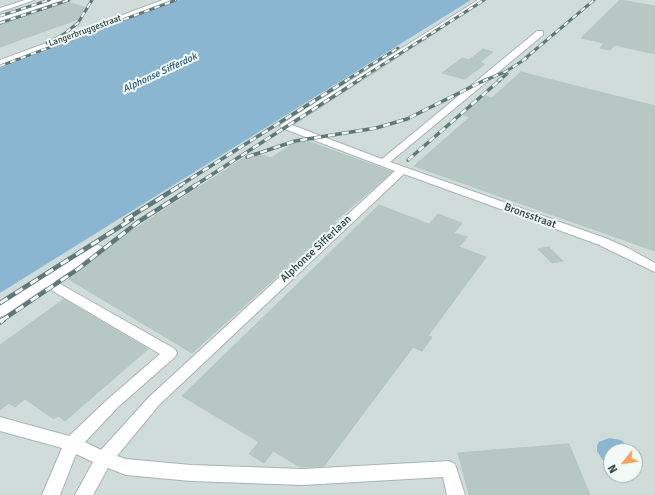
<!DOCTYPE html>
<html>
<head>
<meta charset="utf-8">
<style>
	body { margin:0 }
	#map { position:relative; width:655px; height:495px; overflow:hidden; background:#e2ecea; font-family:Signika,sans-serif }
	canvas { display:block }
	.north { position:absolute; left:603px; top:443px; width:40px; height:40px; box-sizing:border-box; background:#f3f9f7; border:1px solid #9faeac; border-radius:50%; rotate:240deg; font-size:11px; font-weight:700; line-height:16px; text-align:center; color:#223d3c }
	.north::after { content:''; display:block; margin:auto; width:14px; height:18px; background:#f1a25b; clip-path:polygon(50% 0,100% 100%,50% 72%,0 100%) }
</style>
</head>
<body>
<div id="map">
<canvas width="655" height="495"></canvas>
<div class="north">N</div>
</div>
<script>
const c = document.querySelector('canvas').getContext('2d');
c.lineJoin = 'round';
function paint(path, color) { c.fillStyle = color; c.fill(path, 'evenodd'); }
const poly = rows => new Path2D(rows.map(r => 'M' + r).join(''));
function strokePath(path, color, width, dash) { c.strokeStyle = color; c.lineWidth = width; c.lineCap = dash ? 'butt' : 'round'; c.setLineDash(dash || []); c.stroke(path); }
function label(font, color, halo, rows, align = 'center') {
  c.font = font + ' Signika,sans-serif'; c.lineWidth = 4; c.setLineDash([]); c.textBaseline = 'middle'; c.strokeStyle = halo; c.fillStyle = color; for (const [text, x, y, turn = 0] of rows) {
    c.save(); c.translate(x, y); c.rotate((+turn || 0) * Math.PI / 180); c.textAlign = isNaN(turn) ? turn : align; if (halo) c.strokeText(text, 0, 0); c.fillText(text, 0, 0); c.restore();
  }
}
paint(poly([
	[0,0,180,0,0,68],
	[471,0,655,0,655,495,0,495,0,293],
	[611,451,635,451,635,475,611,475]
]), '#d0dcd9');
paint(poly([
	[180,0,471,0,0,293,0,68],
	[609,438,621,440,633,451,611,451,611,467,604,462,597,451,597,446,599,442]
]), '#8ab6d1');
const building = poly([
	[620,0,655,6,655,54,615,45,610,50,600,48,604,43,581,38,620,0],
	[68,2,84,7,79,19,0,47,0,24,68,2],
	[483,49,493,52,480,62,485,64,465,79,442,73,462,58,469,60,483,49],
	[521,72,655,106,655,251,414,166,470,117,463,115,485,96,492,98,521,72],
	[301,139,392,172,334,222,336,223,192,353,65,277,102,253,104,249,253,152,271,158,301,139],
	[379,205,429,224,438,214,462,223,454,233,467,237,459,247,486,257,428,336,432,337,422,351,413,347,324,466,300,467,273,451,264,463,249,454,259,442,182,396,379,205],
	[549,247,563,261,552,263,538,249,549,247],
	[64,299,148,349,65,421,58,416,54,419,25,399,15,407,9,403,0,410,0,345,64,299],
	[569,444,590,495,469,495,458,453,569,444]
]);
paint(building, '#b7c7c4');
strokePath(building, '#b5c6c3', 1);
const minor = poly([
	[25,0,34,0,0,12,0,8,25,0],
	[53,0,63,0,0,21,0,17,53,0],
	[163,0,172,0,0,65,0,60,163,0],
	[478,0,485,0,292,125,382,159,537,31,543,31,543,35,390,162,605,238,628,248,655,263,655,272,597,244,404,174,159,405,117,456,126,459,191,465,303,469,449,461,455,464,465,495,447,495,443,477,303,485,191,481,126,475,108,468,93,495,75,495,93,462,76,454,60,495,42,495,62,448,0,431,0,417,69,436,108,399,160,354,46,287,5,315,0,317,0,305,34,282,97,245,101,246,103,249,101,252,55,281,175,349,177,353,175,357,118,407,85,442,101,450,149,397,395,171,282,128,280,126,282,124,478,0]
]);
strokePath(minor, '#a5b4b2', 2);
paint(minor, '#fff');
const railFar3 = poly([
	[0,16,49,0],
	[0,23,69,0],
	[47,43,64,34,78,23,92,0],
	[522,61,594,0],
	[0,66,176,0],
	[345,81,398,48],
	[357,81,484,0],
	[483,81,505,72,527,58],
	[498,81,507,74]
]);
const railFar2 = poly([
	[247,157,295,141,376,128,407,119,485,80],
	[408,160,500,80],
	[179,186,347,80],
	[194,186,359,80]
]);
const railFar1 = poly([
	[125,220,181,185],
	[0,303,132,219],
	[1,321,78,269,138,222,196,185]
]);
const rail = poly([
	[0,322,3,320]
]);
strokePath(railFar3, '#5d7978', 3);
strokePath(railFar2, '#5d7978', 3.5);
strokePath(railFar1, '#5d7978', 4.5);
strokePath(rail, '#5d7978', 5.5);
strokePath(railFar3, '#f3f9f7', 2, [5.5]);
strokePath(railFar2, '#f3f9f7', 2.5, [7]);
strokePath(railFar1, '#f3f9f7', 3, [9]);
strokePath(rail, '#f3f9f7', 4, [12]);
label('9px', '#223d3c', '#f3f9f7', [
	["Langerbruggestraat",85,31,-20]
]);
label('italic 10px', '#1c5479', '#f3f9f7', [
	["Alphonse Sifferdok",160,73,-25]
]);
label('11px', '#223d3c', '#f3f9f7', [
	["Bronsstraat",530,216,20],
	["Alphonse Sifferlaan",316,249,-43]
]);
</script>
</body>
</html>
